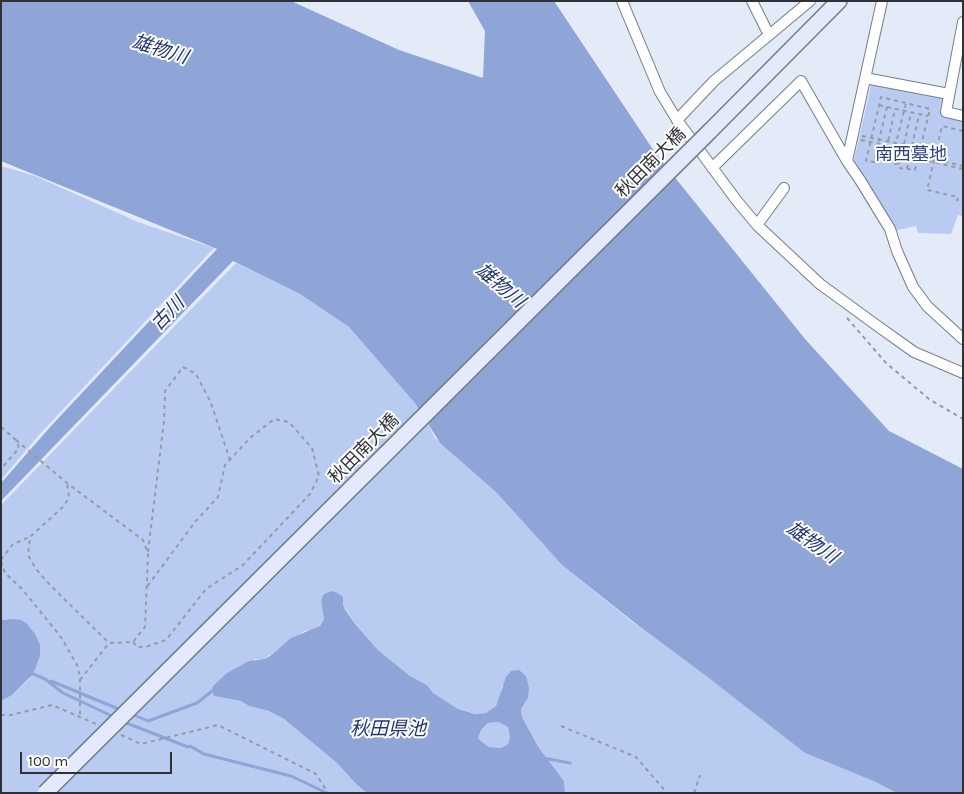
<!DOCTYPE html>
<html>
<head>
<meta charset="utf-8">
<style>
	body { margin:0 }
	#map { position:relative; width:964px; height:794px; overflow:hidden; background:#e3eaf8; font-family:Karla,sans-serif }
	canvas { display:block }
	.frame { position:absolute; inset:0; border:2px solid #2e3136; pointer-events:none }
	.scale { position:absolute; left:20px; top:752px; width:152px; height:22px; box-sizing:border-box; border:2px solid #2e3136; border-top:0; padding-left:6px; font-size:15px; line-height:18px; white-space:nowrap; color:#2e3136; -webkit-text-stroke:4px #fff; paint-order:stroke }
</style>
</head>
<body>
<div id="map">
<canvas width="964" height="794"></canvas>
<div class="frame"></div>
<div class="scale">100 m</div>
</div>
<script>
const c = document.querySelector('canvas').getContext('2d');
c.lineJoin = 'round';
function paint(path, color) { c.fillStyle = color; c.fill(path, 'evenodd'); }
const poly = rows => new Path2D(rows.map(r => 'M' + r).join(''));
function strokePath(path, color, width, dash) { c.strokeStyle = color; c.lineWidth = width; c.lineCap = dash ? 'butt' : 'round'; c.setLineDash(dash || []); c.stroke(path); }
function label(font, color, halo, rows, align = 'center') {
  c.font = font + ' Karla,"Noto Sans JP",sans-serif'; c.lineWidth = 4; c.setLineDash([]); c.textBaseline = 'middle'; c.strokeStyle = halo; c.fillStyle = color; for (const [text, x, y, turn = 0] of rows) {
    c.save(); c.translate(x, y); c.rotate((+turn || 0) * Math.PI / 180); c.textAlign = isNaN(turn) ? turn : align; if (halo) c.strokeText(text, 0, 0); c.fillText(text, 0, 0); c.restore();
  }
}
paint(poly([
	[872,81,944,96,941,113,963,118,963,216,958,215,951,234,918,233,916,226,893,231,874,193,862,176,854,160],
	[1,166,35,176,138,222,214,248,39,435,1,480],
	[236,263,300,294,349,327,419,407,435,438,496,492,562,565,631,621,722,687,805,753,885,785,898,793,565,793,564,781,539,748,522,717,521,709,528,698,502,685,500,696,496,706,486,713,475,714,458,709,433,693,427,685,410,676,378,650,355,624,343,605,321,600,324,619,320,626,313,630,304,631,264,659,255,659,214,696,241,701,249,706,269,711,284,719,337,763,356,784,367,793,1,793,1,701,12,695,29,679,13,619,1,620,1,505],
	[498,722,508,727,510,738,508,744,501,748,489,747,482,742,478,738,481,730,488,723]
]), '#bacbf2');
paint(poly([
	[1,1,291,1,399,50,483,78,485,31,468,1,554,1,656,154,805,339,889,431,963,469,963,793,897,793,876,782,805,753,709,678,640,627,562,565,496,492,440,443,415,403,349,327,300,294,233,261,1,501,1,483,51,426,217,249,1,161],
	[333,591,339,594,343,597,343,605,346,611,355,624,378,650,410,676,427,685,433,693,458,709,475,714,486,713,496,706,506,677,511,671,519,670,526,676,529,688,528,698,521,709,522,717,539,748,564,781,565,793,367,793,356,784,337,763,284,719,269,711,249,706,241,701,214,696,212,691,213,686,227,673,249,661,264,659,270,656,291,638,320,626,324,619,321,600,324,594],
	[498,722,508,727,510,738,508,744,501,748,489,747,482,742,478,738,481,730,488,723],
	[13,619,21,620,27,624,35,634,40,645,40,656,33,674,12,695,1,701,1,620]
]), '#8fa5d8');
strokePath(poly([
	[31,673,45,679,63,693,114,717],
	[51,681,121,710],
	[132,714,148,721,197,703,212,691],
	[124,722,188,747,190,746,204,754,291,776,327,793],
	[543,758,570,763]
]), '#8fa5d8', 3);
const street = poly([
	[622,1,660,92,677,120,737,201,757,225,820,284,872,322,914,352,963,373],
	[752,1,769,35],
	[963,22,946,112,963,116],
	[865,78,949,94],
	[677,120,714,81,810,1],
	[847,161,882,1],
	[712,168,801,81,847,161,860,180,890,229,897,251,913,287,927,306,963,339],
	[757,225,784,188]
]);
const secondary = poly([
	[710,131,839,1]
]);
strokePath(street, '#767c89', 12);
strokePath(secondary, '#767c89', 18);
strokePath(poly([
	[879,105,887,107,874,162,866,161,881,97,930,109,915,170,900,168,899,164,891,163,906,103],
	[887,107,928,116],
	[963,131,942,126,927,190,958,197,957,200,963,202],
	[862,136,920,148,925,150,934,159,963,166],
	[861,140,922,153,929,161,963,169],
	[904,144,911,113],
	[912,146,919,115],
	[876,154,893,157],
	[885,156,895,109],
	[899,164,903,148],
	[907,169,911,150],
	[847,318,886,363,929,399,963,419],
	[1,427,16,440,19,448,1,469],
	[16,440,67,483,143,540,148,554,145,627,133,642,109,643,51,586,36,569,28,555,30,537,64,506,69,497,67,483],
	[148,552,164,421,165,391,183,367,196,374,211,403,230,460],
	[1,560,13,544,30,537],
	[1,561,5,573,22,589,61,637,77,665,80,677,80,717],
	[133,642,137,647,145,647,166,640,206,589,243,565,310,494,319,476,312,448,289,422,274,419,250,438,225,465,218,497,195,522,146,588],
	[80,680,109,643],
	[1,715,11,715,52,705,96,724],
	[561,726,636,757,667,793],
	[121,735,141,744,218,725,316,774,328,793],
	[694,793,700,775]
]), '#959ba5', 2, [4, 4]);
strokePath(street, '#fff', 10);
strokePath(secondary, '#e3eafb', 15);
const secondaryBridge = poly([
	[45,793,710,131]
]);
strokePath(secondaryBridge, '#767c89', 18, []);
strokePath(secondaryBridge, '#e3eafb', 15);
label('18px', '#2d4382', '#fff', [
	["南西墓地",911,155]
]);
label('18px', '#2e3136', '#fff', [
	["秋田南大橋",651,163,-45],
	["秋田南大橋",364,449,-45]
]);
label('italic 19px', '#203572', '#fff', [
	["雄物川",160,50,17],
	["雄物川",500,286,40],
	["古川",168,314,-46],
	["雄物川",812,543,35],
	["秋田県池",388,730]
]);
</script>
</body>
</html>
